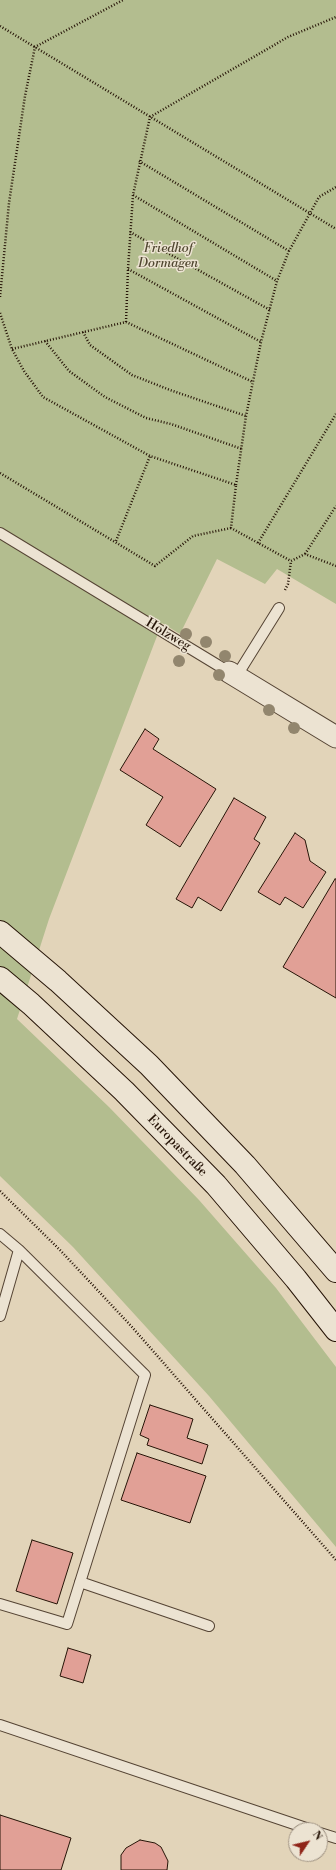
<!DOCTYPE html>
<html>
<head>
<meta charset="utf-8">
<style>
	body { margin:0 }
	#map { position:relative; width:336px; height:1870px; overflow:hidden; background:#e2d4b9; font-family:"Libre Bodoni",serif }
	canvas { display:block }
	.north { position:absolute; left:288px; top:1822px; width:40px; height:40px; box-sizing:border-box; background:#ece3d2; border:1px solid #9d9081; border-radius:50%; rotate:55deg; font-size:11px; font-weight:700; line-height:16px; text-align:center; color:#261407 }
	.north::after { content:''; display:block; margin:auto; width:14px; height:18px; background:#8f2418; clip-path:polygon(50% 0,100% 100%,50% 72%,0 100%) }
</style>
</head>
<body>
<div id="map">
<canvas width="336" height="1870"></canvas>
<div class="north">N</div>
</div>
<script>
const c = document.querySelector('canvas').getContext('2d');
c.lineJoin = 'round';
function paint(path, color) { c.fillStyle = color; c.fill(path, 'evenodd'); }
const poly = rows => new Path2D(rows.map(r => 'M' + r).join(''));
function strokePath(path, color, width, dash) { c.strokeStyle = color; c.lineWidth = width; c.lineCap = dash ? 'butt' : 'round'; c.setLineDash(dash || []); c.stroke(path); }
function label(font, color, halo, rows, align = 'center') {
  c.font = font + ' "Libre Bodoni",serif'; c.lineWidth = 3; c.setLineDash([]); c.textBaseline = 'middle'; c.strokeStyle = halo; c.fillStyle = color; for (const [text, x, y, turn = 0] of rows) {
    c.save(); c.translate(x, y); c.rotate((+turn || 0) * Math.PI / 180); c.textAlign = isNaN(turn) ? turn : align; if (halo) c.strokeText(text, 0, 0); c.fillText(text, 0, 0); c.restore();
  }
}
paint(poly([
	[0,0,336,0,336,604,277,569,265,584,217,559,180,634,162,623,49,919,17,1019,109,1107,199,1200,276,1288,336,1367,336,1547,209,1396,73,1247,0,1176]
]), '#b3bd8f');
const building = poly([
	[145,729,159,739,153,749,216,789,180,847,146,825,163,797,120,770,145,729],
	[234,798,266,817,254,839,260,843,221,911,198,897,192,908,176,899,234,798],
	[295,833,305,840,310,861,326,872,303,908,285,897,280,905,258,892,295,833],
	[335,879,336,879,336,998,283,967,335,879],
	[150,1405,193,1419,187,1438,208,1445,202,1464,147,1445,149,1439,140,1435,150,1405],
	[137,1453,206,1476,190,1523,121,1500,137,1453],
	[32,1540,73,1553,57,1604,16,1591,32,1540],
	[68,1648,91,1655,83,1683,60,1676,68,1648],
	[0,1815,71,1838,61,1870,0,1870,0,1815],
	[140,1840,155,1843,161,1847,168,1861,167,1870,121,1870,121,1855,126,1848,140,1840]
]);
paint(building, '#e1a096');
strokePath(building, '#261407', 1);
const lane = poly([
	[0,533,229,672],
	[236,677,279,608],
	[0,1234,19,1250,145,1375,67,1624,0,1604],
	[0,1316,19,1250],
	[80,1582,209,1626],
	[0,1725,312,1830],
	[320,1833,336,1838]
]);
const street = poly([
	[229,672,336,737]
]);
const secondary = poly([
	[0,932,58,981,149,1065,245,1165,336,1271],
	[0,978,31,1004,124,1091,216,1185,296,1279,336,1330]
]);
strokePath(lane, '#554434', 12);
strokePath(street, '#554434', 23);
strokePath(secondary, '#261407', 24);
strokePath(poly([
	[0,26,336,229],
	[139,161,289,251],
	[133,195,277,281],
	[130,232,270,310],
	[128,269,261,342],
	[0,297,9,203,25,96,35,47,123,0],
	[0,313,12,349,24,371,43,397,150,456,236,485,231,528,291,561,305,554,336,566],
	[126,322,128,269,133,195,150,117,288,37,336,17],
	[83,332,90,345,132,375,170,390,246,416],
	[45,341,69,371,105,397,146,418,171,424,242,449],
	[12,349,126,322,253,382],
	[0,473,155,566,193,536,231,528],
	[236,485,246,416,261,342,277,281,289,251,319,197,336,187],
	[116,541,150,456],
	[258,543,336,414],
	[305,554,336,506],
	[285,590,288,584,291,561],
	[0,1191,60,1250,132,1327,336,1560]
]), '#261407', 2.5, [1, 2]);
strokePath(lane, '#ece3d2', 10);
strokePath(street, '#ece3d2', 21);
strokePath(secondary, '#ece3d2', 22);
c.fillStyle = '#92866e';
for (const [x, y] of [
	[186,634],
	[206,642],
	[225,656],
	[179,661],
	[219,675],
	[269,710],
	[294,728]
]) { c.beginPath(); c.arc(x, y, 6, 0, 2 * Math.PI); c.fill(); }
label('italic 13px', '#504730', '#ece3d2', [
	["Friedhof",168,249],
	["Dormagen",168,264]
]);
label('13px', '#261407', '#ece3d2', [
	["Holzweg",168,635,31],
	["Europastraße",177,1146,46]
]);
</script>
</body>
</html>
